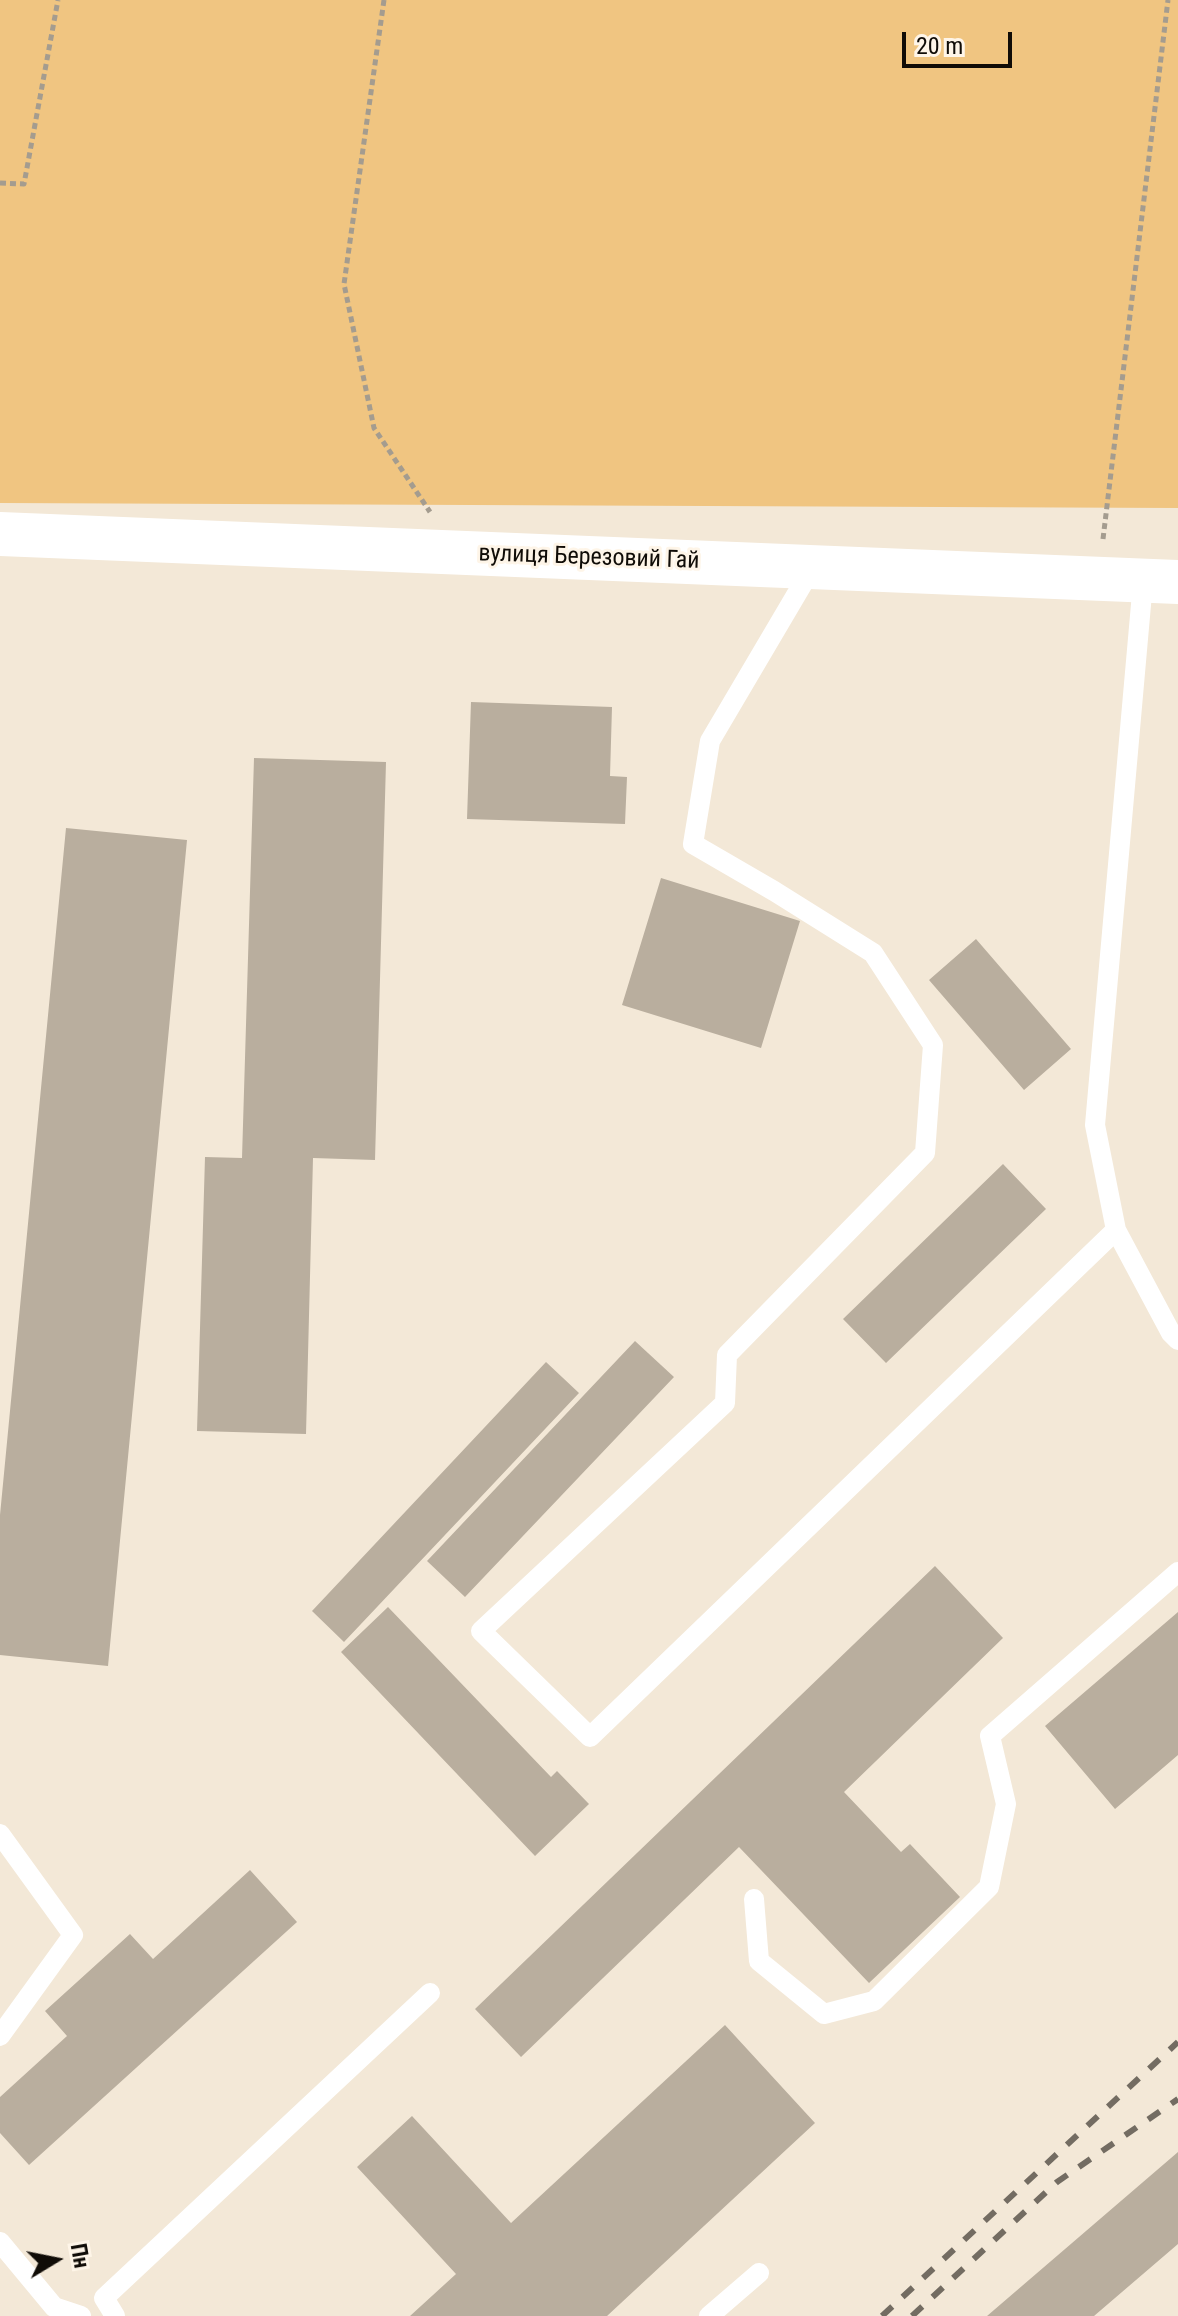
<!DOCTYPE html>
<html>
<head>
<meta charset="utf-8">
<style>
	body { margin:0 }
	#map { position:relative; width:1178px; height:2316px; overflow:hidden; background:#f3e8d7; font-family:"Roboto Condensed",sans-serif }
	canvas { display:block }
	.north { position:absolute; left:16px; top:2220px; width:80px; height:80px; -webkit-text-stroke:6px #fef5e8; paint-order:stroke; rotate:80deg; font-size:22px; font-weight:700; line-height:32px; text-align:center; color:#100c07 }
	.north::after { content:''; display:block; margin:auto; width:28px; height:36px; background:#100c07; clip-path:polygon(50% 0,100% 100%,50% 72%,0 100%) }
	.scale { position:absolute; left:902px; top:32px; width:110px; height:36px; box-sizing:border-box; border:4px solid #100c07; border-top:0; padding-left:10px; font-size:24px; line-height:28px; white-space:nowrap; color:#100c07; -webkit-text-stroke:6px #fef5e8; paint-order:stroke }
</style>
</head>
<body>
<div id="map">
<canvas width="1178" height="2316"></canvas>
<div class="north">Пн</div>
<div class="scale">20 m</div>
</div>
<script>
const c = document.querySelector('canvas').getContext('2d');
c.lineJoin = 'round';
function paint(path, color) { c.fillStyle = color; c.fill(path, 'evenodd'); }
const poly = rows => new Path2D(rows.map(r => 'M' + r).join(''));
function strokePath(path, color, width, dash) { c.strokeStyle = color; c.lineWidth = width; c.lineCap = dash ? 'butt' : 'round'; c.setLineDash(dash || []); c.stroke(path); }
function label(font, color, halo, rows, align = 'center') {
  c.font = font + ' "Roboto Condensed",sans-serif'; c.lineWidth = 6; c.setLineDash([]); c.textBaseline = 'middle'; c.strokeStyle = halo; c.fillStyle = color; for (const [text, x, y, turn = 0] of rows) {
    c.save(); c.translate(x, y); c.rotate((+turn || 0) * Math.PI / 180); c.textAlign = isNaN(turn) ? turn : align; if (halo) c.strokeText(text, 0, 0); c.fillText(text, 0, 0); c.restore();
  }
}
paint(poly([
	[0,0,1178,0,1178,508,0,503]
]), '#f0c581');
paint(poly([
	[471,702,612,707,610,776,627,777,625,824,467,819],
	[254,758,386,762,375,1160,313,1158,306,1434,197,1431,205,1157,242,1158],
	[66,828,187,840,108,1666,0,1655,0,1515],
	[661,878,800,921,761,1048,622,1005],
	[976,939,1071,1049,1024,1090,929,980],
	[1003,1164,1046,1209,886,1363,843,1319],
	[635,1341,674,1377,465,1597,427,1561],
	[546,1362,579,1393,344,1642,312,1611],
	[935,1566,1003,1638,844,1792,901,1852,910,1844,960,1897,869,1983,739,1847,521,2057,475,2009],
	[388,1607,551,1777,557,1771,589,1804,535,1856,341,1652],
	[1178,1612,1178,1755,1115,1809,1045,1726],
	[250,1870,297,1922,29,2165,0,2133,0,2097,67,2036,45,2011,130,1934,153,1959],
	[725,2025,815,2123,607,2316,410,2316,456,2274,357,2167,412,2116,511,2223],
	[1178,2152,1178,2244,1094,2316,987,2316]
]), '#b9ae9e');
strokePath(poly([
	[384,0,344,284,374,428,430,512],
	[0,183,24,184,58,0],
	[1103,539,1168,0]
]), '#a49c8f', 5, [6, 4]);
strokePath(poly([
	[812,568,710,741,693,844,774,891,873,953,933,1045,925,1153,727,1355,725,1403,481,1631,590,1737,1116,1230],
	[1143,582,1095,1125,1116,1230,1171,1333,1178,1340],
	[0,1834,73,1935,0,2036],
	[754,1899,759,1961,824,2014,874,2001,989,1887,1006,1804,990,1736,1178,1572],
	[0,2242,54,2307,81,2316],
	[115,2316,104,2298,430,1993],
	[709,2316,759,2273]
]), '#fff', 20);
strokePath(poly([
	[0,534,1178,582]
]), '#fff', 44);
strokePath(poly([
	[882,2316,1178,2042],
	[912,2316,1057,2182,1178,2099]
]), '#736c62', 6, [14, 14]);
label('24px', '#100c07', '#fef5e8', [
	["вулиця Березовий Гай",589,558,2]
]);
</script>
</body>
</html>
